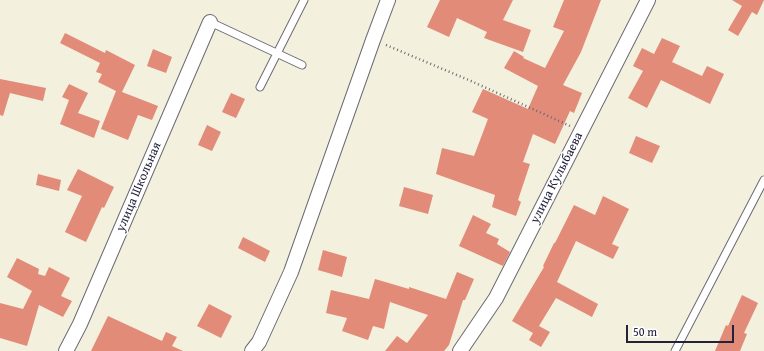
<!DOCTYPE html>
<html>
<head>
<meta charset="utf-8">
<style>
	body { margin:0 }
	#map { position:relative; width:764px; height:351px; overflow:hidden; background:#f3f0de; font-family:"Gentium Book Plus",serif }
	canvas { display:block }
	.scale { position:absolute; left:626px; top:325px; width:108px; height:18px; box-sizing:border-box; border:2px solid #22223b; border-top:0; padding-left:5px; font-size:12px; line-height:14px; white-space:nowrap; color:#22223b; -webkit-text-stroke:3px #fff; paint-order:stroke }
</style>
</head>
<body>
<div id="map">
<canvas width="764" height="351"></canvas>
<div class="scale">50 m</div>
</div>
<script>
const c = document.querySelector('canvas').getContext('2d');
c.lineJoin = 'round';
function paint(path, color) { c.fillStyle = color; c.fill(path, 'evenodd'); }
const poly = rows => new Path2D(rows.map(r => 'M' + r).join(''));
function strokePath(path, color, width, dash) { c.strokeStyle = color; c.lineWidth = width; c.lineCap = dash ? 'butt' : 'round'; c.setLineDash(dash || []); c.stroke(path); }
function label(font, color, halo, rows, align = 'center') {
  c.font = font + ' "Gentium Book Plus",serif'; c.lineWidth = 3; c.setLineDash([]); c.textBaseline = 'middle'; c.strokeStyle = halo; c.fillStyle = color; for (const [text, x, y, turn = 0] of rows) {
    c.save(); c.translate(x, y); c.rotate((+turn || 0) * Math.PI / 180); c.textAlign = isNaN(turn) ? turn : align; if (halo) c.strokeText(text, 0, 0); c.fillText(text, 0, 0); c.restore();
  }
}
paint(poly([
	[440,0,513,0,503,20,531,30,523,52,484,38,487,32,457,18,449,37,427,27],
	[564,0,601,0,581,52,563,85,582,93,574,113,570,111,555,144,533,134,523,162,530,164,518,200,521,202,516,216,492,207,495,195,436,174,442,148,474,156,488,119,472,112,483,89,528,109,538,86,504,68,514,51,524,57,523,58,545,68,564,31,553,27],
	[732,0,764,0,757,15,752,12,738,36,728,30,742,6],
	[65,33,105,53,106,50,135,65,122,92,158,106,152,120,138,115,128,140,101,129,116,91,98,82,102,74,96,72,100,63,60,43],
	[662,38,680,46,672,62,702,76,707,66,724,74,710,104,661,80,647,108,628,98,643,71,633,66,642,48,654,54],
	[153,49,172,57,166,73,147,66],
	[0,79,46,88,43,101,10,93,3,116,0,115],
	[69,84,88,93,78,113,100,121,94,138,60,124,69,100,62,97],
	[231,93,245,99,236,118,222,112],
	[207,125,221,132,212,151,198,145],
	[636,136,660,146,652,163,629,153],
	[78,169,114,187,104,208,102,207,86,242,65,232,82,196,67,190],
	[38,174,61,180,59,191,36,185],
	[404,187,433,195,428,214,399,206],
	[603,196,629,209,612,244,619,247,613,259,576,241,557,282,598,304,592,317,556,298,539,326,550,332,541,347,529,340,533,333,512,321,544,267,543,266,554,243,555,243,574,205,595,215],
	[473,215,491,224,486,233,499,239,497,244,510,252,503,266,459,246],
	[243,237,270,251,265,262,238,248],
	[323,250,347,257,342,277,318,270],
	[17,258,39,269,38,274,45,276,49,267,70,278,61,296,72,301,63,317,39,305,27,346,0,338,0,303,23,309,32,291,7,277],
	[457,272,474,279,465,300,463,300,449,345,444,351,385,351,397,336,407,343,428,315,390,302,384,329,373,326,368,340,342,331,347,318,326,313,331,290,369,299,375,279,409,289,409,287,446,299],
	[742,295,758,303,744,333,747,334,740,351,715,351,726,325,728,326],
	[209,304,232,316,221,338,197,326],
	[108,316,162,341,166,332,177,337,172,346,183,351,91,351]
]), '#e18b78');
const lane = poly([
	[210,22,302,65],
	[260,87,304,0],
	[675,351,764,180]
]);
const street = poly([
	[66,351,80,324,210,22],
	[252,351,259,342,291,272,373,40,388,0],
	[460,351,496,298,648,0]
]);
strokePath(lane, '#6b6a74', 9);
strokePath(street, '#6b6a74', 16);
strokePath(poly([
	[386,45,471,81,570,126]
]), '#6b6a74', 2.5, [1, 3]);
strokePath(lane, '#fff', 7);
strokePath(street, '#fff', 14);
label('13px', '#22223b', '#fff', [
	["улица Кулыбаева",557,178,-63],
	["улица Школьная",139,187,-67]
]);
</script>
</body>
</html>
